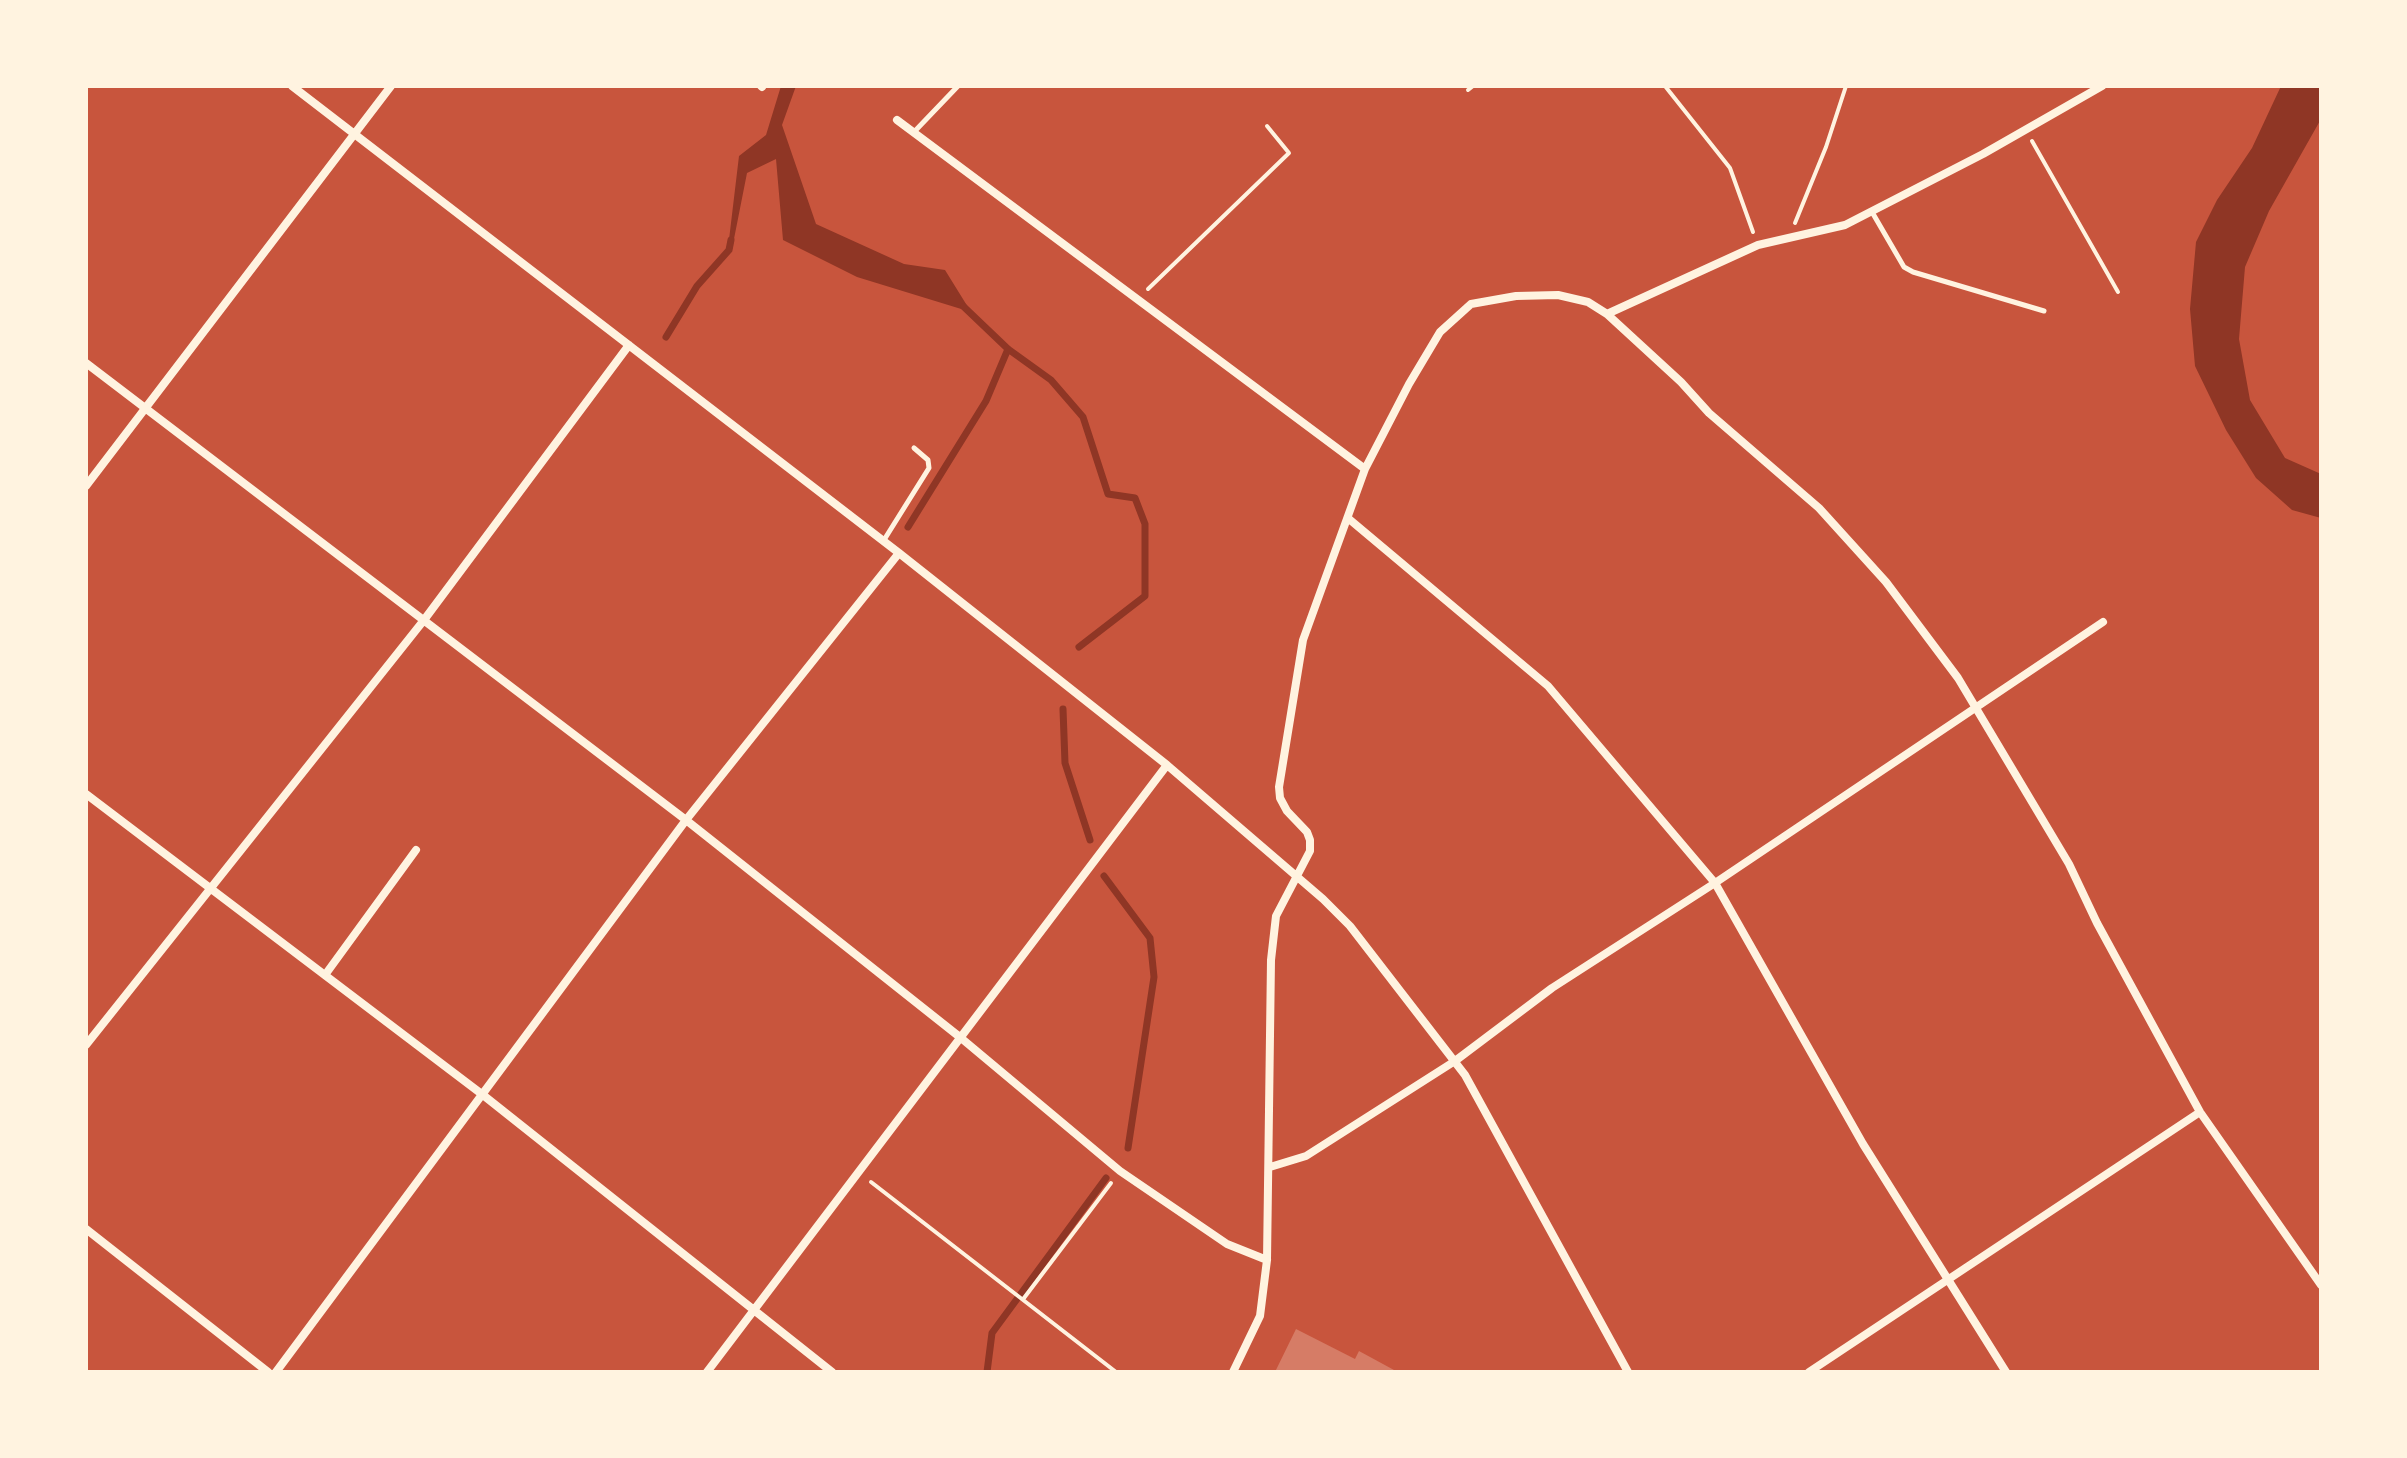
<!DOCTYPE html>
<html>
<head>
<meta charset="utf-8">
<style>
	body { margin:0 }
	#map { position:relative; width:2407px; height:1458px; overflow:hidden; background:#c8553d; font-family:"Open Sans",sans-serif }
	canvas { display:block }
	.frame { position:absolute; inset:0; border:88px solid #fff3e0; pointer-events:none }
</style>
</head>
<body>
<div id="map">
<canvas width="2407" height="1458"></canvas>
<div class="frame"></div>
</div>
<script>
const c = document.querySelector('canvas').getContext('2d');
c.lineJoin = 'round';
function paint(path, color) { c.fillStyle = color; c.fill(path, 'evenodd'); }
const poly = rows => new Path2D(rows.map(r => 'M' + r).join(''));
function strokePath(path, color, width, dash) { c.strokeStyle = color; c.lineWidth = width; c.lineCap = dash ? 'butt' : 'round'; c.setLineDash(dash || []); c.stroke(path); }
paint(poly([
	[781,86,796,86,782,125,816,224,904,264,945,270,971,312,857,277,783,240,776,159,747,173,732,249,728,248,739,156,766,135],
	[2281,86,2321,86,2321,119,2269,211,2245,267,2239,339,2250,400,2285,458,2321,474,2321,518,2292,510,2256,478,2226,430,2195,366,2190,309,2196,242,2217,200,2252,148]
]), '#8f3625');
strokePath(poly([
	[964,307,1008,349,1051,380,1083,417,1108,494,1135,498,1145,524,1145,596,1079,647],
	[666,337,697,286,729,250,731,240],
	[908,527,986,401,1008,349],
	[1063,709,1065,763,1090,840],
	[1104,876,1150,938,1154,977,1128,1148],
	[987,1372,992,1333,1106,1178]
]), '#8f3625', 7);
paint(poly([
	[1296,1329,1355,1359,1359,1351,1394,1370,1393,1372,1275,1372]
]), '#d67c66');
strokePath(poly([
	[1665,86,1730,168,1753,232],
	[1468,90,1473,86],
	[2032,141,2118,292],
	[1795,223,1826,147,1846,86],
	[1148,289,1289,153,1267,126],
	[871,1182,1116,1372],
	[1024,1298,1111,1183]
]), '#fff3e0', 4);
strokePath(poly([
	[914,132,958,86],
	[1872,212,1904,267,1913,272,2044,311],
	[884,540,929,468,928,460,914,448]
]), '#fff3e0', 5);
strokePath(poly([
	[292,86,899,553,1167,765,1323,899,1350,926,1465,1075,1628,1372],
	[761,86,762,87],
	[897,120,1365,469],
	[1607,314,1758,245,1845,225,1983,154,2102,86],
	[86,363,686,820,961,1038,1120,1171,1227,1244,1267,1260],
	[86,486,391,86],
	[1349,519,1548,686,1715,883,1863,1144,2006,1372],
	[86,794,483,1095,832,1372],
	[325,975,416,850],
	[86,1045,424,620,629,345],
	[1270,1167,1306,1156,1455,1061,1552,988,1715,883,2103,622],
	[86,1229,268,1372],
	[276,1372,686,820,899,553],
	[707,1372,1167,765],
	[1233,1372,1260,1316,1267,1260,1271,960,1276,916,1310,851,1310,840,1307,832,1287,811,1280,798,1279,787,1303,640,1365,469,1409,384,1440,332,1471,304,1516,296,1558,295,1588,302,1607,314,1681,382,1709,413,1819,508,1886,582,1958,678,2069,864,2097,923,2200,1112,2321,1285],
	[1809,1372,2200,1112]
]), '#fff3e0', 8);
</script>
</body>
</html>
